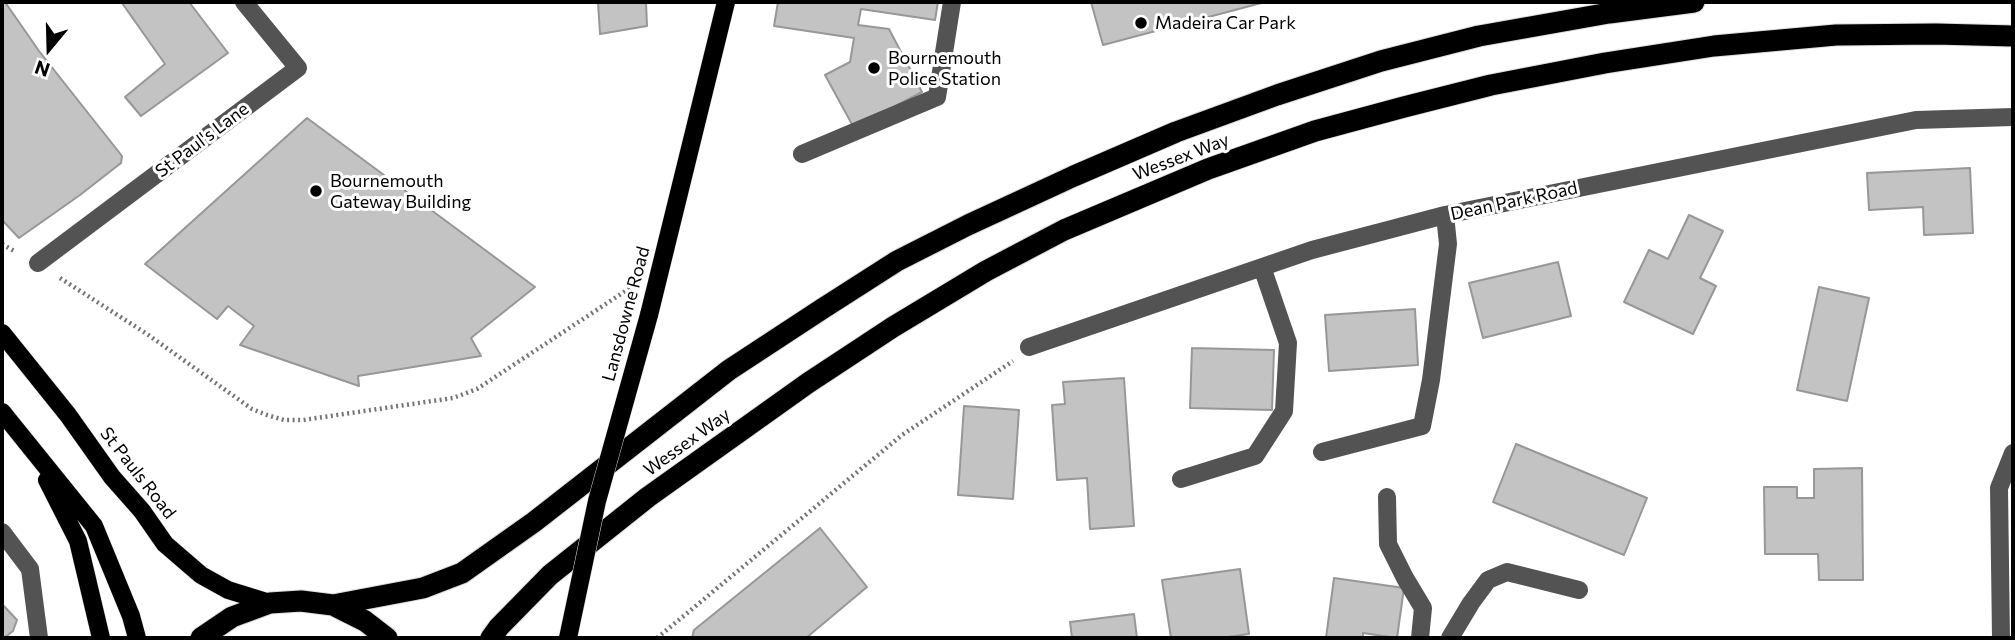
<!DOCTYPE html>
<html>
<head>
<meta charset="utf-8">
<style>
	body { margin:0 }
	#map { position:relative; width:2015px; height:640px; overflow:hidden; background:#fff; font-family:Commissioner,sans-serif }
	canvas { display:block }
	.frame { position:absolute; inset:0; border:4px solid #000; pointer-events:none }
	.north { position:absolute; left:14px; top:14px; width:70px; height:70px; -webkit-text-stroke:5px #fff; paint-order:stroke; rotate:199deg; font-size:19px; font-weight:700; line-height:28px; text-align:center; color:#000 }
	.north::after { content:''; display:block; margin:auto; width:24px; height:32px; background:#000; clip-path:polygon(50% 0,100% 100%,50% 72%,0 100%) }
</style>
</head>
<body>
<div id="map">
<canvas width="2015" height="640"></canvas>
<div class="frame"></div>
<div class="north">N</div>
</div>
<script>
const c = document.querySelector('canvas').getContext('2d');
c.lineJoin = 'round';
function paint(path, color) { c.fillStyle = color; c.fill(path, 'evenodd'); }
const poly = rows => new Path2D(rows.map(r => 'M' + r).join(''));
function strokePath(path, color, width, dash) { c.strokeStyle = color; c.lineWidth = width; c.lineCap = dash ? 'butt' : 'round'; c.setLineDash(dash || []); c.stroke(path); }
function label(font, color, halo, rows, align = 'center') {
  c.font = font + ' Commissioner,sans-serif'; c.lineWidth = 6; c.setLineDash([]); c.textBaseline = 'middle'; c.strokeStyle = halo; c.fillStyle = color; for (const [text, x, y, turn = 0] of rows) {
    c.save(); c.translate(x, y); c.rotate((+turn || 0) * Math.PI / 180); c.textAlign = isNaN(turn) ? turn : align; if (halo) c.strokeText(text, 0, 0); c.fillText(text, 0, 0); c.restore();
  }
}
const building = poly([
	[2,2,5,2,39,51,122,156,121,163,80,195,19,238,2,220,2,2],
	[124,2,189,2,228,53,141,116,125,97,165,64,122,3,124,2],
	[598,2,646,2,647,26,600,34,598,2],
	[778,2,938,2,935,20,861,9,858,25,889,29,922,92,854,128,825,75,850,62,854,38,774,26,778,2],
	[1091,2,1265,2,1103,45,1091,2],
	[307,118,535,287,471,338,481,356,358,376,359,386,240,345,254,326,228,306,217,319,145,264,307,118],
	[1970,168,1973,233,1924,235,1923,207,1869,210,1867,173,1970,168],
	[1689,215,1723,231,1700,278,1716,286,1693,334,1624,302,1649,250,1668,259,1689,215],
	[1558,262,1571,316,1483,338,1469,283,1558,262],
	[1819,287,1869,298,1847,401,1797,390,1819,287],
	[1415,309,1418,365,1329,371,1325,315,1415,309],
	[1192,348,1274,350,1272,410,1190,408,1192,348],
	[1124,378,1134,526,1090,529,1087,478,1057,480,1052,405,1065,404,1063,382,1124,378],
	[964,406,1019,410,1013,499,958,495,964,406],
	[1516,444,1647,498,1624,555,1493,502,1516,444],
	[1862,468,1863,580,1819,580,1818,554,1765,554,1764,487,1797,487,1797,498,1814,498,1814,469,1862,468],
	[820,528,867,587,806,638,692,638,694,630,820,528],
	[1240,569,1249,634,1221,638,1171,638,1162,580,1240,569],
	[1334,578,1404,588,1397,638,1363,633,1363,638,1326,638,1334,578],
	[2,604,17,620,13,631,4,638,2,638,2,604],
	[1134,614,1137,638,1072,638,1070,622,1134,614]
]);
paint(building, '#c3c3c3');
strokePath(building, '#979797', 2);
const major = poly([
	[649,315,726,2],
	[2,333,68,415,112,477,142,511,165,544,201,575,228,590,270,603],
	[2,412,94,526,131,616,137,638],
	[47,480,78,541,101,638]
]);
const highway = poly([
	[333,605,423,588,462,573,534,522,729,370,822,309,897,261,968,225,1074,176,1176,132,1277,95,1381,61,1479,36,1609,13,1694,2],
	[201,638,232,617,270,603,301,601,333,605,365,621,387,638],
	[491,638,499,627,550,575,648,497,808,383,893,327,986,271,1064,230,1208,169,1315,131,1404,107,1491,85,1605,63,1714,46,1836,35,1936,34,2013,36]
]);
strokePath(major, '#dbdbdb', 19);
strokePath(highway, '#dbdbdb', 23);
strokePath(poly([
	[2,244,16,252],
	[60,278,147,334,252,409,267,415,284,420,303,420,453,398,477,389,630,288],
	[657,638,902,435,1013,361]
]), '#757575', 4.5, [2, 3.5]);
strokePath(poly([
	[802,154,937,97,952,2],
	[38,263,298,68,244,2],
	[1029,347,1312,250,1445,215,1916,120,2013,117],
	[1322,452,1422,426,1431,380,1448,244,1445,215],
	[1181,479,1255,456,1284,411,1288,343,1262,267],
	[1387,497,1388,544,1405,578,1423,608,1420,638],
	[2,532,30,569,39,638],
	[1450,638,1471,603,1488,580,1507,572,1579,590],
	[2001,638,1999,488,2013,453]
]), '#535353', 18);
strokePath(major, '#000', 18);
strokePath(highway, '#000', 21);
const majorBridge = poly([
	[568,638,597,501,649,315]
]);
strokePath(majorBridge, '#dbdbdb', 19, []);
strokePath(majorBridge, '#000', 18);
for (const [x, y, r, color] of [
	[1141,23,7,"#000"],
	[874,68,7,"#000"],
	[316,191,7,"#000"]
]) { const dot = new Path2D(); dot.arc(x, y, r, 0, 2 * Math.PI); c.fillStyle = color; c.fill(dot); strokePath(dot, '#fff', 2.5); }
label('18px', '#000', '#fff', [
	["Madeira Car Park",1155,23],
	["Bournemouth",888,58],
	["Police Station",888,79],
	["Bournemouth",330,181],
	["Gateway Building",330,202]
], 'left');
label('18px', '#000', '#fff', [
	["St Paul's Lane",202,140,-37],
	["Wessex Way",1181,157,-21],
	["Dean Park Road",1514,201,-12],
	["Lansdowne Road",626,314,-75],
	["Wessex Way",687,442,-36],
	["St Pauls Road",138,473,52]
]);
</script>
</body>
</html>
